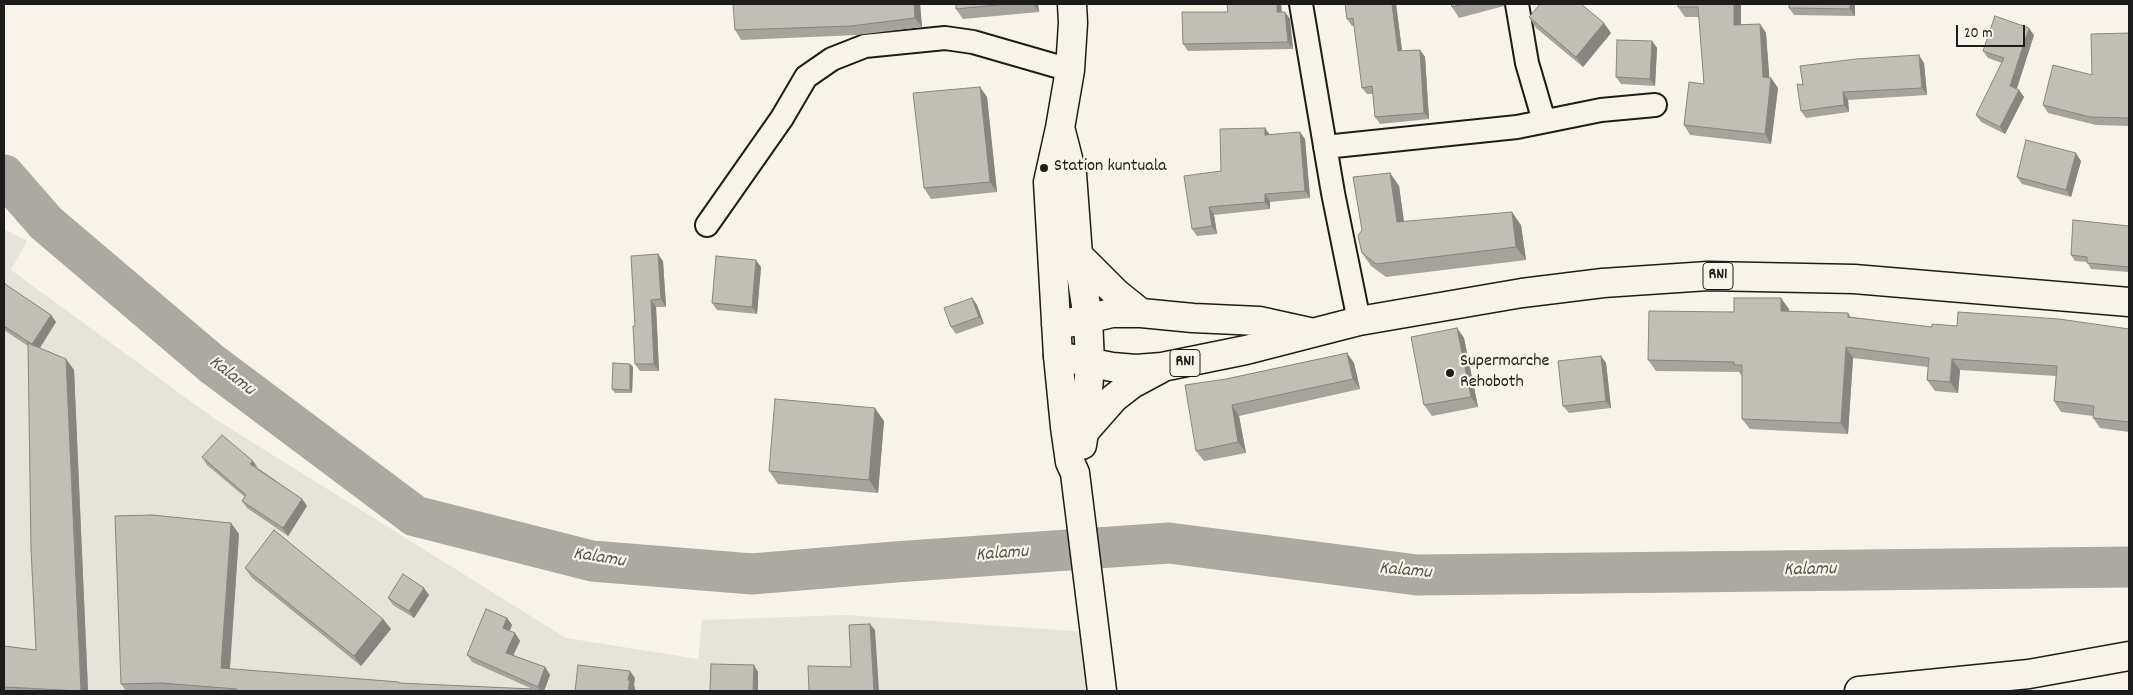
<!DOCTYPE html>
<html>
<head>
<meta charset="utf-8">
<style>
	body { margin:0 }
	#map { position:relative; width:2133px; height:695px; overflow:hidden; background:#f7f3e8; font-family:Dekko,sans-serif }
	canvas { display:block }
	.frame { position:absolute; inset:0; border:5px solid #1c1c1c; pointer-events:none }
	.scale { position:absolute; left:1956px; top:25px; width:69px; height:22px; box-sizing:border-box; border:2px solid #1c1c1c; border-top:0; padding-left:6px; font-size:15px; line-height:18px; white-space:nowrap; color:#1c1c1c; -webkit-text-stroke:4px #f7f3e8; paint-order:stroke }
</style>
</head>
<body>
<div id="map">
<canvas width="2133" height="695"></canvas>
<div class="frame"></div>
<div class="scale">20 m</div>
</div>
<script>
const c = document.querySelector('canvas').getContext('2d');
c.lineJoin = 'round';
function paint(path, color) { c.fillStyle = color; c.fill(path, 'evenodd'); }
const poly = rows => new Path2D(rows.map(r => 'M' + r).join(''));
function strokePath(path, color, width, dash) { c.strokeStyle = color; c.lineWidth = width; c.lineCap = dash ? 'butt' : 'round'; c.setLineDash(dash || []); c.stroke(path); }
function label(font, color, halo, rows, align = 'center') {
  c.font = font + ' Dekko,sans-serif'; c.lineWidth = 4.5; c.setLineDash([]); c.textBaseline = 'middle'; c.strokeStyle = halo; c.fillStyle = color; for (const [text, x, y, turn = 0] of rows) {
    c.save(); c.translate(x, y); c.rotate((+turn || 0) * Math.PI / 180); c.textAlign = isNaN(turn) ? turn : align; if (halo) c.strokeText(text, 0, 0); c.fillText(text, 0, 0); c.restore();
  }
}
paint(poly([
	[4,229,27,241,11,270,215,419,566,638,698,659,702,620,847,615,1086,632,1093,691,4,691]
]), '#e6e3d9');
strokePath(poly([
	[4,175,46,223,212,364,415,516,592,561,752,574,895,562,1169,543,1417,575,2129,567]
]), '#aca9a2', 41);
const minor = poly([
	[1301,4,1333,193,1359,321],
	[1517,4,1527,63,1544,121],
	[1325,147,1517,127,1601,110,1655,105],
	[707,225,782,118,806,77,832,59,865,46,945,38,973,42,1070,70]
]);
const major = poly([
	[1058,356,1065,427,1070,462,1075,473,1102,691],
	[1082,445,1086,420,1090,363],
	[1859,691,2029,674,2129,656]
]);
const highway = poly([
	[1072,4,1073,23,1070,70,1060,128,1048,182,1058,356,1112,367,1136,369,1162,367,1246,350,1359,321,1522,293,1603,283,1708,276,1854,279,2129,302],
	[1061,131,1072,174,1078,255,1088,318,1090,363],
	[1078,255,1116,293,1141,313],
	[1056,324,1073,322,1112,313,1141,313,1193,318,1259,321,1309,332],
	[1085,431,1114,398,1132,384,1160,369]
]);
strokePath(minor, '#1c1c1c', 26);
strokePath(major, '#1c1c1c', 31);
strokePath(highway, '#1c1c1c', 31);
strokePath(minor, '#f7f3e8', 22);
strokePath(major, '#f7f3e8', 28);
strokePath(highway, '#f7f3e8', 28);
paint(poly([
	[920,4,922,27,857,35,741,40,735,30],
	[956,4,1038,4,1039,12,963,19,956,9],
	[1227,4,1281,4,1282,12,1285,12,1290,19,1293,49,1188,51,1183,44,1228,12],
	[1345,4,1396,4,1402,51,1420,50,1425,57,1429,119,1380,124,1375,117,1373,94,1367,94,1362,88,1354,26,1352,26,1347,19],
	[1451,4,1505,4,1504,6,1459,18,1452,7],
	[1678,4,1741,4,1741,25,1760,24,1766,33,1769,78,1771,78,1778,88,1771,144,1690,135,1684,125,1704,84,1699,17,1685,17,1678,7],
	[1789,4,1855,4,1855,16,1794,15,1789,8],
	[1529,17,1611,33,1583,67,1536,28],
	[2129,33,2129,126,2096,125,2048,113,2043,105,2092,75],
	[2034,35,2017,89,2019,90,2024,97,2005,134,1981,122,1976,115,2002,63,1988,58,1983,51],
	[1652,41,1657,48,1655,86,1621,84,1616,77],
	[1924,63,1927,95,1848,100,1849,112,1806,118,1801,111,1803,85],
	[987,97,997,192,931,199,924,188],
	[1269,134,1305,139,1310,198,1270,202,1270,209,1214,215,1217,234,1197,236,1192,229,1221,171],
	[2081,161,2071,197,2022,184,2017,177],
	[1390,173,1399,186,1404,222,1521,225,1526,260,1386,277,1371,266,1362,253,1362,230],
	[2129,226,2129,272,2091,269,2087,262,2075,261,2071,255],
	[663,261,666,307,656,307,659,371,640,371,635,364,635,326],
	[761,267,757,314,717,310,712,303],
	[4,286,51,315,56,322,40,348,66,359,74,370,88,691,4,691,4,646,36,650,28,346,4,330],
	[972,298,977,305,984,324,956,334,951,327],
	[1789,309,1789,311,1848,313,1851,317,1932,327,1957,326,2129,329,2129,432,2100,428,2093,418,2093,416,2061,412,2054,401,2056,376,1960,370,1958,393,1935,391,1927,380,1928,367,1853,358,1848,434,1750,429,1742,419,1742,376,1739,372,1656,371,1648,360,1734,312],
	[1457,328,1464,338,1478,407,1432,416,1424,405],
	[1347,353,1354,363,1360,389,1239,416,1246,453,1204,461,1196,451,1226,379],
	[1601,356,1606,363,1611,408,1569,413,1563,406],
	[630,364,633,367,632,393,615,393,612,389],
	[884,421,878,493,778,484,769,471],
	[202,457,258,468,302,499,307,506,288,536,247,508,242,501,245,497,207,465],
	[231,523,239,534,230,669,401,684,532,689,534,691,126,691,121,684],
	[245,568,383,619,391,629,361,666,252,578],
	[429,595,414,618,393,605,388,598],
	[507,618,512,625,509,631,515,633,520,641,513,655,545,667,550,675,544,691,537,691,472,662,467,655]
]), '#a5a39c');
paint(poly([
	[914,4,920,4,922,27,915,18],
	[1033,4,1038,4,1039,12],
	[1277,4,1281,4,1282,19,1277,12],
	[1392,4,1396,4,1403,58,1398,51],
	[1734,4,1741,4,1741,35,1734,25],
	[1850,4,1855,4,1855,16,1850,9],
	[1285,12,1290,19,1293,49,1288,42],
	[1604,23,1611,33,1583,67,1576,57],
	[1760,24,1766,33,1770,86,1763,77],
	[2029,28,2034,35,2015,93,2010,86],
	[1652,41,1657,48,1655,86,1650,79],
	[1420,50,1425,57,1429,119,1424,113],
	[1919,55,1924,63,1927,95,1922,88],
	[1771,78,1778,88,1771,144,1765,134],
	[980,87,987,97,997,192,990,182],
	[2019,90,2024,97,2005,134,2000,127],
	[1843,92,1848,100,1849,112,1844,105],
	[1265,128,1270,135,1265,135],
	[1300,132,1305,139,1310,198,1305,191],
	[2076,153,2081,161,2071,197,2066,190],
	[1390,173,1399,186,1406,236,1397,222],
	[1265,194,1270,202,1270,209,1265,202],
	[1209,207,1214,215,1217,234,1212,226],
	[1512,212,1521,225,1526,260,1516,247],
	[658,254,663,261,666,307,661,299],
	[756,260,761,267,757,314,752,307],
	[972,298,977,305,984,324,979,317],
	[1781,298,1789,309,1789,321,1781,311],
	[651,300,656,307,659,371,654,364],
	[51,315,56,322,37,352,32,345],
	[1457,328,1464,338,1478,407,1471,397],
	[1846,347,1853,358,1848,434,1841,423],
	[1347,353,1354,363,1360,389,1353,379],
	[1601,356,1606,363,1611,408,1606,401],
	[66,359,74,370,88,691,81,691],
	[1952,359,1960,370,1958,393,1950,382],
	[630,364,633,367,632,393,630,390],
	[1232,405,1239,416,1246,453,1238,442],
	[875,408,884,421,878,493,869,480],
	[253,461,258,468,250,464],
	[302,499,307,506,288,536,283,528],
	[231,523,239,534,229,679,221,668],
	[424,588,429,595,414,618,409,611],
	[507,618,512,625,508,635,503,628],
	[383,619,391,629,361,666,354,656],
	[870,624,875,630,879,691,874,691],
	[515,633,520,641,511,660,506,653],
	[754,665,758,672,758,691,753,691],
	[545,667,550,675,544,691,541,691,538,687],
	[630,671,635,678,634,685,635,688,635,691,628,691,628,680]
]), '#86857f');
const building = poly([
	[733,4,914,4,915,18,851,26,735,30,733,4],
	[956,4,1007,4,956,9,956,4],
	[1227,4,1277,4,1277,12,1285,12,1288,42,1183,44,1182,12,1228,12,1227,4],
	[1345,4,1392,4,1398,51,1420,50,1424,113,1375,117,1372,86,1362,88,1353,18,1347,19,1345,4],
	[1451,4,1465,4,1452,7,1451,4],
	[1540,4,1581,4,1604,23,1576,57,1529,17,1540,4],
	[1678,4,1734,4,1734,25,1760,24,1763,77,1771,78,1765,134,1684,125,1689,82,1704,84,1698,7,1678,7,1678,4],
	[1789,4,1850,4,1850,9,1789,8,1789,4],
	[1995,16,2029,28,2010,86,2019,90,2000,127,1976,115,2004,58,1983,51,1995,16],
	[2129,33,2129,118,2090,117,2043,105,2053,65,2092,75,2091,34,2129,33],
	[1617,40,1652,41,1650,79,1616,77,1617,40],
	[1919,55,1922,88,1843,92,1844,105,1801,111,1797,84,1803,85,1800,66,1856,59,1919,55],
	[980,87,990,182,924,188,913,93,980,87],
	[1265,128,1265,135,1300,132,1305,191,1265,194,1265,202,1209,207,1212,226,1192,229,1184,176,1221,171,1220,129,1265,128],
	[2026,140,2076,153,2066,190,2017,177,2026,140],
	[1390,173,1397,222,1512,212,1516,247,1376,264,1362,253,1358,236,1362,230,1353,177,1390,173],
	[2073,220,2129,226,2129,267,2087,263,2087,257,2071,255,2073,220],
	[658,254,661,299,651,300,654,364,635,364,633,326,635,326,631,256,658,254],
	[716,256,756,260,752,307,712,303,716,256],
	[5,284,51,315,32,344,4,326,4,286,5,284],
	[972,298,979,317,951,327,944,308,972,298],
	[1734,298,1781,298,1781,311,1848,313,1848,317,1932,327,1932,324,1957,326,1958,312,2059,319,2129,329,2129,422,2093,418,2094,406,2054,401,2057,366,1952,359,1950,382,1927,380,1929,358,1846,347,1841,423,1742,419,1742,365,1734,365,1734,362,1648,360,1649,311,1734,312,1734,298],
	[1457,328,1471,397,1424,405,1411,337,1457,328],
	[28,343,66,359,81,691,4,687,4,646,36,650,31,549,28,343],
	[1347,353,1353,379,1232,405,1238,442,1196,451,1185,385,1226,379,1347,353],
	[1601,356,1606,401,1563,406,1558,361,1601,356],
	[613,363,630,364,630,390,612,389,613,363],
	[775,399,875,408,869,480,769,471,775,399],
	[222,435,253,461,250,464,302,499,283,528,242,501,246,495,202,457,222,435],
	[152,515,231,523,221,668,399,682,399,683,532,689,532,691,237,691,237,689,161,683,121,684,115,516,152,515],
	[274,530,383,619,354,656,245,568,274,530],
	[403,574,424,588,409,611,388,598,403,574],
	[486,609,507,618,503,628,515,633,506,653,545,667,538,687,467,655,486,609],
	[870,624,874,691,809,691,808,666,851,667,849,625,870,624],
	[711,664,754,665,753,691,710,691,711,664],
	[578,665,630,671,628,680,630,681,628,691,575,691,578,665]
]);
paint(building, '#c0beb5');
strokePath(building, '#86857f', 1);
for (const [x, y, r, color] of [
	[1044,168,5,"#1c1c1c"],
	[1450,373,5,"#1c1c1c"]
]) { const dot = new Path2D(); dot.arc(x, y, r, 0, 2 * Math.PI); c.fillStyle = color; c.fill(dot); strokePath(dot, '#f7f3e8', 2); }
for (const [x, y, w] of [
	[1718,276,30],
	[1185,363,30]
]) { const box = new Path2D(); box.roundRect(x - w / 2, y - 13.5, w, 27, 4); c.fillStyle = '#f7f3e8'; c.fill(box); strokePath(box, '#1c1c1c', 1); }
label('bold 16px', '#1c1c1c', null, [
	["RN1",1718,276],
	["RN1",1185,363]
]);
label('18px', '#1c1c1c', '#f7f3e8', [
	["Station kuntuala",1054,168],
	["Supermarche",1460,363],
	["Rehoboth",1460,384]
], 'left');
label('italic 19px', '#565452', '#f7f3e8', [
	["Kalamu",231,377,38],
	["Kalamu",1002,555,-4],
	["Kalamu",599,559,9],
	["Kalamu",1810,571,-1],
	["Kalamu",1405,572,5]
]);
</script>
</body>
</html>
